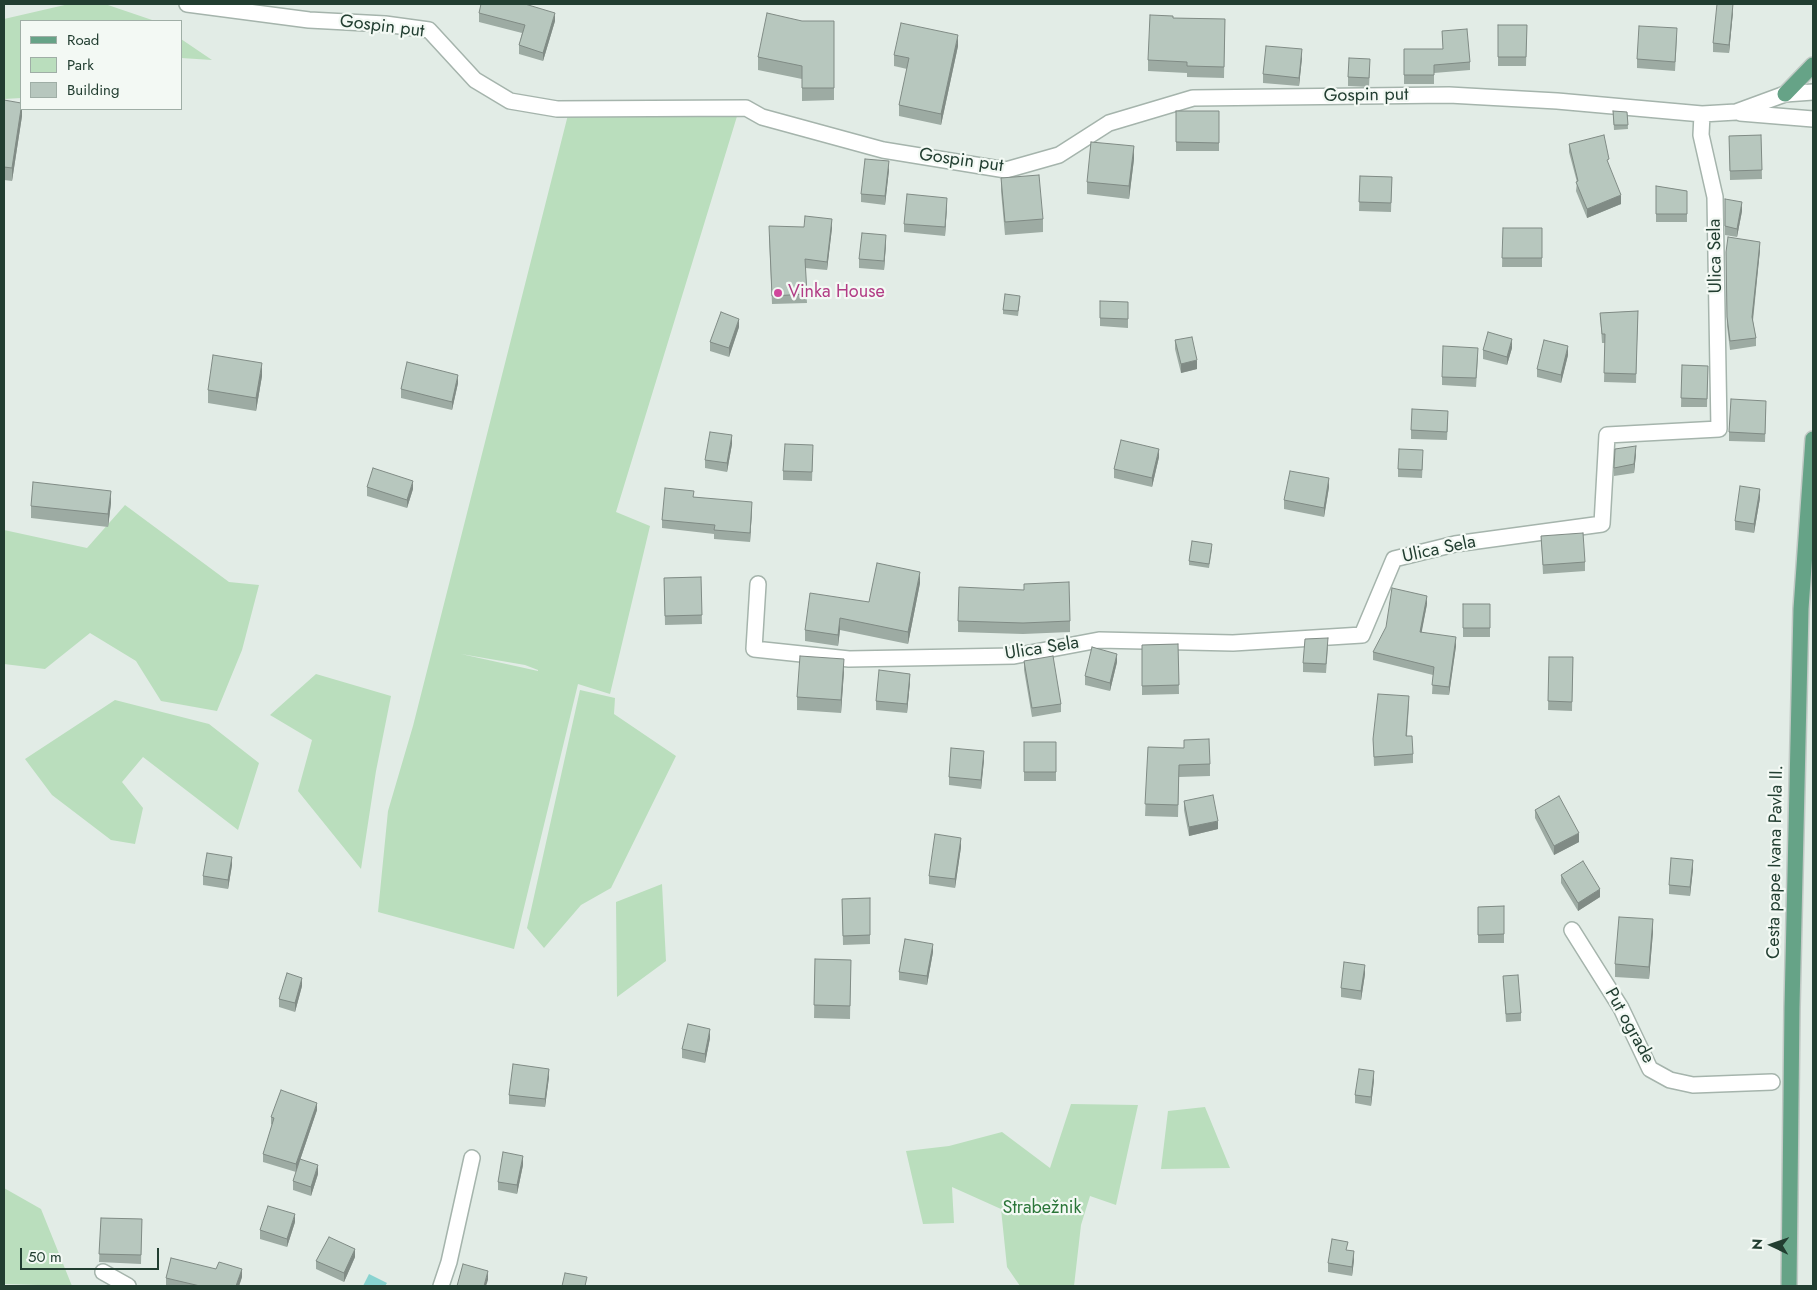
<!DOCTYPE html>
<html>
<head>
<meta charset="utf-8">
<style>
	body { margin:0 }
	#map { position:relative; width:1817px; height:1290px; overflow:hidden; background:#e2ece6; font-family:Jost,sans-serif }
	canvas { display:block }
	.frame { position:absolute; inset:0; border:5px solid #223e31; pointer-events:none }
	.legend { position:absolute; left:20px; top:20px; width:162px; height:90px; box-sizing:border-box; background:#f3f9f4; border:1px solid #9faea6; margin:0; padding:6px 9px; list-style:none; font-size:15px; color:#223e31 }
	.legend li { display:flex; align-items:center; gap:10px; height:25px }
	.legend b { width:25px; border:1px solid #9faea6 }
	.north { position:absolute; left:1747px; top:1220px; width:50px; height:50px; -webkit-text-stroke:4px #f3f9f4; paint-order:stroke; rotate:273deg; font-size:14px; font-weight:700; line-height:20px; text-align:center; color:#223e31 }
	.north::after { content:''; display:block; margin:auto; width:18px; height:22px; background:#223e31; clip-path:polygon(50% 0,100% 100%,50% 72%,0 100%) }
	.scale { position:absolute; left:20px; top:1248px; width:139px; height:22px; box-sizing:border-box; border:2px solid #223e31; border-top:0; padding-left:6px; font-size:15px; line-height:18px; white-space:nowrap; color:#223e31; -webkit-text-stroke:4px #f3f9f4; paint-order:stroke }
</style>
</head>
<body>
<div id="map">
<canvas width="1817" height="1290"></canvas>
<div class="frame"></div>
<ul class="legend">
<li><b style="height:6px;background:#66a387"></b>Road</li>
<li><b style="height:14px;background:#badebd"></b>Park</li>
<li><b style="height:14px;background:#b7c7be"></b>Building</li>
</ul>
<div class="north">N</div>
<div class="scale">50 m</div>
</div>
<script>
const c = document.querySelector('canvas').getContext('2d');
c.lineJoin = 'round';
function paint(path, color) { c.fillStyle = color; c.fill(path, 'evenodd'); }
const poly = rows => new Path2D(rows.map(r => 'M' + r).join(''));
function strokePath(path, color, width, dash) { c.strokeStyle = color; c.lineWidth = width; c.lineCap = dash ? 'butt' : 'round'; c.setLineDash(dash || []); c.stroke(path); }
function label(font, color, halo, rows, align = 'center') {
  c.font = font + ' Jost,sans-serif'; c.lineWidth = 4.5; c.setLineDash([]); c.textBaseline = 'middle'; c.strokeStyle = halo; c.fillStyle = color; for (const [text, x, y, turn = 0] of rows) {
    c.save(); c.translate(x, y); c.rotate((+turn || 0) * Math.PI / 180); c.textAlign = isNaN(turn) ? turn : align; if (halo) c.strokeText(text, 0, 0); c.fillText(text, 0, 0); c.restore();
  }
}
paint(poly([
	[69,4,105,4,155,21,21,21,21,98,4,99,4,19],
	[181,39,212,60,181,58],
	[571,103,738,113,616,512,650,526,610,694,578,684,514,949,378,912,388,811,413,726],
	[461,654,525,665,538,670,538,671],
	[125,505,229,582,259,585,242,650,217,711,161,701,136,661,90,633,45,669,4,664,4,530,87,548],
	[316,674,391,696,376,771,361,869,298,791,312,740,270,715],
	[580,690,615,698,614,714,676,756,611,888,581,905,544,948,527,928],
	[115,700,209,724,259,763,238,830,143,757,122,782,143,808,135,844,111,840,52,795,25,759],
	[662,884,666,961,617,997,616,902],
	[1071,1104,1138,1105,1116,1205,1090,1196,1081,1225,1074,1286,1020,1286,1007,1267,1001,1209,952,1187,954,1223,923,1224,906,1151,949,1146,1002,1132,1050,1168],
	[1205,1107,1230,1168,1161,1169,1168,1111],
	[4,1188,41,1209,72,1286,4,1284]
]), '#badebd');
paint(poly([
	[369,1274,387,1283,385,1286,363,1286]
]), '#89d3d0');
const street = poly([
	[187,4,309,20,385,24,429,30,475,80,510,101,557,109,746,108,762,117,883,150,1006,170,1059,155,1109,123,1193,98,1449,95,1557,101,1702,114,1736,112,1785,94,1813,92],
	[1740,113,1813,119],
	[758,584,754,649,849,659,1014,656,1099,640,1233,643,1362,635,1394,559,1455,544,1602,524,1607,435,1719,429,1715,197,1701,135,1702,114],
	[1572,930,1621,1008,1650,1069,1670,1080,1693,1085,1772,1082],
	[103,1272,128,1286],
	[441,1286,449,1262,472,1158]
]);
const primary = poly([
	[1785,94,1813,65],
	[1789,1286,1792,1007,1801,609,1813,439]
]);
strokePath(street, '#a5b4ac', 18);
strokePath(primary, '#c1c9c5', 18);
strokePath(street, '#fff', 15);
strokePath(primary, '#66a387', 15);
paint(poly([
	[4,4,25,4,25,5],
	[1733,12,1729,53,1713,52,1713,43],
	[479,13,555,21,543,61,519,54,519,45,522,33,479,22],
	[1173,18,1225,19,1224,78,1187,77,1187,73,1148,71,1148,60],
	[802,21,834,21,834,100,802,101,802,79,758,70,758,57],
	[1498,25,1527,25,1526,66,1498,66],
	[1442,31,1470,62,1470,70,1434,73,1434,84,1404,84,1404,49,1443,49],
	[1677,37,1675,71,1637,68,1637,59],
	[958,46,941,125,899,116,899,105,907,69,894,66,894,55],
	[1302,58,1299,86,1263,83,1263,74],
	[1370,68,1369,87,1348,86,1348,77],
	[4,100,22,109,22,116,12,181,4,180],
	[1176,111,1219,111,1219,151,1176,151],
	[1613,111,1627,112,1628,129,1614,130],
	[1761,135,1762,179,1730,180,1729,136],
	[1569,144,1609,166,1621,204,1587,218,1576,191,1577,182,1569,152],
	[1134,159,1129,199,1087,194,1087,182],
	[889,170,885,205,861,202,861,194],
	[1360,176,1392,177,1391,212,1359,211],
	[1001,178,1043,219,1043,232,1005,235,1001,191],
	[1656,186,1687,191,1687,222,1656,222],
	[1725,199,1742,211,1737,237,1725,235],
	[947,206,945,236,904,232,904,224],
	[832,228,827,270,805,268,807,303,772,304,769,235],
	[1503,228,1542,228,1542,267,1502,267],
	[886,244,884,270,859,268,859,259],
	[1760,250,1753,321,1756,338,1756,346,1730,350,1727,326,1726,252],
	[1020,300,1018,316,1003,314,1003,310],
	[1128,311,1128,328,1100,326,1100,318],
	[1638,311,1636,383,1604,382,1605,343,1602,343,1600,313],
	[739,327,729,357,710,351,710,342],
	[1175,340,1197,369,1181,373,1175,349],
	[1512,348,1507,365,1483,359,1483,350],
	[1568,355,1561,383,1537,377,1537,369],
	[1478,357,1476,387,1442,385,1442,377],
	[1682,365,1708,366,1707,407,1681,407],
	[262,376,256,411,208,403,208,390],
	[458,383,452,410,401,398,401,389],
	[1766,409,1765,442,1729,441,1729,432],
	[1448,419,1447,440,1411,439,1411,430],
	[732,444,727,472,705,468,705,460],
	[813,454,812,481,783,480,783,471],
	[1636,454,1634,473,1614,476,1614,468],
	[1159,457,1152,487,1114,478,1114,469],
	[1423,459,1422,478,1398,477,1398,469],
	[367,487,413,489,407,508,367,496],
	[1329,487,1324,517,1284,509,1284,500],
	[694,497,752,510,750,542,714,539,714,534,662,528,662,520],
	[1760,498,1754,533,1735,530,1735,521],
	[111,503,108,527,31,518,31,506],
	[1541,536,1585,562,1585,571,1543,574],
	[1212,549,1209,568,1189,565,1189,561],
	[701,577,702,624,665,625,664,578],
	[920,583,908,644,840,630,838,646,805,641,805,630,869,602],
	[1427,604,1421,633,1456,646,1449,695,1432,694,1433,675,1373,660,1373,652],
	[1463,604,1490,604,1490,637,1463,637],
	[958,621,1070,621,1070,632,1023,634,958,632],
	[1178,644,1179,694,1142,695,1142,645],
	[1328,647,1326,673,1303,672,1303,663],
	[1549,657,1573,657,1572,711,1548,710],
	[1024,661,1061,704,1061,712,1032,717,1024,670],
	[1117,662,1110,691,1085,685,1085,676],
	[844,671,841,713,797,710,797,697],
	[910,682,907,713,876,710,876,701],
	[1409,704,1407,736,1413,754,1413,763,1374,766,1373,739],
	[1024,742,1056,742,1056,781,1024,781],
	[1148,747,1210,764,1210,776,1179,777,1178,817,1145,816],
	[984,760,981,789,949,785,949,777],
	[1184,801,1218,829,1189,836,1184,810],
	[1535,810,1579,842,1554,855,1535,818],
	[961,847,955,888,929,884,929,876],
	[232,865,228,889,203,885,203,876],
	[1693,869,1690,896,1669,894,1669,885],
	[1561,875,1600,897,1578,911,1561,883],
	[870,898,870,944,843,945,842,899],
	[1504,906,1504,943,1478,943,1478,907],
	[1653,932,1649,979,1615,977,1615,964],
	[933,952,927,985,899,980,899,972],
	[815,959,851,960,850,1019,814,1018],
	[1365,974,1361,1000,1341,997,1341,988],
	[1503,976,1521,1013,1521,1021,1506,1022],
	[302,986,295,1012,279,1007,279,999],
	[710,1038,705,1063,682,1058,682,1049],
	[549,1077,545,1107,509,1104,509,1095],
	[1374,1080,1371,1106,1355,1103,1355,1095],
	[317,1110,296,1172,263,1162,263,1154,272,1125,271,1124,271,1117],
	[523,1165,517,1194,498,1190,498,1182],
	[318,1174,311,1196,293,1190,293,1181],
	[101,1218,142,1219,141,1264,99,1262],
	[295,1222,287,1247,260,1239,260,1230],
	[355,1257,344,1282,316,1269,316,1261],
	[1354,1260,1352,1276,1328,1272,1328,1263],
	[242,1277,239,1286,166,1286,166,1278]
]), '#9daba3');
paint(poly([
	[1733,4,1733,12,1729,53,1729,45],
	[555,13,555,21,543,61,543,53],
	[958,35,958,46,941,125,941,114],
	[1302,49,1302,58,1299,86,1299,78],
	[21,109,22,109,22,116,12,181,12,168],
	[1134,146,1134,159,1129,199,1129,186],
	[889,161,889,170,885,205,885,196],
	[1621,195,1621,204,1587,218,1587,209],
	[947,198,947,206,945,236,945,227],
	[1742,202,1742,211,1737,237,1737,229],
	[832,219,832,228,827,270,827,262],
	[886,235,886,244,884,270,884,261],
	[1760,242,1760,250,1752,326,1752,317],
	[739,319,739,327,729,357,729,348],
	[1512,339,1512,348,1507,365,1507,357],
	[1568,346,1568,355,1561,383,1561,375],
	[1197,360,1197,369,1181,373,1181,364],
	[262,363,262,376,256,411,256,398],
	[458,375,458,383,452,410,452,402],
	[732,435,732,444,727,472,727,463],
	[1636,446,1636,454,1634,473,1634,464],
	[1159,449,1159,457,1152,487,1152,478],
	[1329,478,1329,487,1324,517,1324,508],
	[413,481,413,489,407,508,407,500],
	[1760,489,1760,498,1754,533,1754,524],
	[111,491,111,503,108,527,108,514],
	[752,502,752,510,750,542,750,533],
	[920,572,920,583,908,644,908,632],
	[1427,596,1427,604,1420,641,1420,632],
	[840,618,840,630,838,646,838,635],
	[1456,637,1456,646,1449,695,1449,687],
	[1117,654,1117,662,1110,691,1110,683],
	[844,659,844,671,841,713,841,700],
	[910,674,910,682,907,713,907,704],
	[984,751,984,760,981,789,981,780],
	[1218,821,1218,829,1189,836,1189,827],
	[1579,833,1579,842,1554,855,1554,846],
	[961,838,961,847,955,888,955,879],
	[232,857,232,865,228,889,228,880],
	[1693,860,1693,869,1690,896,1690,887],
	[1600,889,1600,897,1578,911,1578,903],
	[1653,919,1653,932,1649,979,1649,967],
	[933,944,933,952,927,985,927,976],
	[1365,965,1365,974,1361,1000,1361,991],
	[302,978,302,986,295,1012,295,1003],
	[710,1029,710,1038,705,1063,705,1054],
	[549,1069,549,1077,545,1107,545,1099],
	[1374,1071,1374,1080,1371,1106,1371,1097],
	[317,1103,317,1110,296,1172,296,1164],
	[523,1156,523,1165,517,1194,517,1185],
	[318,1165,318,1174,311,1196,311,1187],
	[295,1214,295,1222,287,1247,287,1239],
	[355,1249,355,1257,344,1282,344,1273],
	[1354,1251,1354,1260,1352,1276,1352,1267],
	[242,1269,242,1277,239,1286,236,1286],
	[488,1271,488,1280,486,1286,484,1286]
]), '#808b85');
const building = poly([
	[481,4,525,4,555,13,543,53,519,45,525,25,479,13,481,4],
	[1717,4,1733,4,1729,45,1713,43,1717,4],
	[767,13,802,21,834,21,834,88,802,88,802,66,758,57,767,13],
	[1150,15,1173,16,1173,18,1225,19,1224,67,1187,66,1187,62,1148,60,1150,15],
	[901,23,958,35,941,114,899,105,909,58,894,55,901,23],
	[1498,25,1527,25,1526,57,1498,57,1498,25],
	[1639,26,1677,28,1675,62,1637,59,1639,26],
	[1467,29,1470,62,1434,65,1434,75,1404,75,1404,49,1443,49,1442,31,1467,29],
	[1266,46,1302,49,1299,78,1263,74,1266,46],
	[1349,58,1370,59,1369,78,1348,77,1349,58],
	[4,100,21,103,21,109,12,168,4,167,4,100],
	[1176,111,1219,111,1219,143,1176,142,1176,111],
	[1613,111,1627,112,1628,125,1614,125,1613,111],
	[1604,135,1609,159,1607,160,1621,195,1587,209,1576,182,1578,181,1569,144,1604,135],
	[1761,135,1762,170,1730,171,1729,136,1761,135],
	[1091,142,1134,146,1129,186,1087,182,1091,142],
	[865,159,889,161,885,196,861,194,865,159],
	[1039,175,1043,219,1005,222,1001,178,1039,175],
	[1360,176,1392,177,1391,203,1359,202,1360,176],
	[1656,186,1687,191,1687,214,1656,214,1656,186],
	[907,194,947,198,945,227,904,224,907,194],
	[1725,199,1742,202,1737,229,1725,226,1725,199],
	[805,216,832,219,827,262,805,259,807,294,772,296,769,226,804,227,805,216],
	[1503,228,1542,228,1542,258,1502,258,1503,228],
	[862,233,886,235,884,261,859,259,862,233],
	[1728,237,1760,242,1752,317,1756,338,1730,341,1727,317,1726,252,1728,237],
	[1005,294,1020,296,1018,311,1003,310,1005,294],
	[1100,301,1128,302,1128,319,1100,318,1100,301],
	[1638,311,1636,374,1604,373,1605,334,1602,334,1600,313,1638,311],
	[721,312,739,319,729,348,710,342,721,312],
	[1488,332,1512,339,1507,357,1483,350,1488,332],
	[1192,337,1197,360,1181,364,1175,340,1192,337],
	[1544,340,1568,346,1561,375,1537,369,1544,340],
	[1443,346,1478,348,1476,378,1442,377,1443,346],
	[213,355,262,363,256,398,208,390,213,355],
	[407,362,458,375,452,402,401,389,407,362],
	[1682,365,1708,366,1707,399,1681,398,1682,365],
	[1731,399,1766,401,1765,434,1729,432,1731,399],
	[1412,409,1448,411,1447,432,1411,430,1412,409],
	[710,432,732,435,727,463,705,460,710,432],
	[1121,440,1159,449,1152,478,1114,469,1121,440],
	[785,444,813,445,812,472,783,471,785,444],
	[1636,446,1634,464,1614,468,1615,449,1636,446],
	[1399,449,1423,450,1422,470,1398,469,1399,449],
	[373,468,413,481,407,500,367,487,373,468],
	[1290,471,1329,478,1324,508,1284,500,1290,471],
	[33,482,111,491,108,514,31,506,33,482],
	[1740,486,1760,489,1754,524,1735,521,1740,486],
	[665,488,694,491,693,497,752,502,750,533,714,530,715,525,662,520,665,488],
	[1583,533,1585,562,1543,565,1541,536,1583,533],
	[1192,541,1212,544,1209,564,1189,561,1192,541],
	[877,563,920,572,908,632,840,618,838,635,805,630,810,593,869,602,877,563],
	[701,577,702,615,665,616,664,578,701,577],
	[1069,582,1070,621,1023,623,958,621,959,587,1024,590,1024,584,1069,582],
	[1392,588,1427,596,1420,632,1456,637,1449,687,1432,685,1434,667,1373,652,1386,627,1392,588],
	[1463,604,1490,604,1490,628,1463,628,1463,604],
	[1328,638,1326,664,1303,663,1305,639,1328,638],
	[1178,644,1179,685,1142,686,1142,645,1178,644],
	[1092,647,1117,654,1110,683,1085,676,1092,647],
	[800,656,844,659,841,700,797,697,800,656],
	[1053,656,1061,704,1032,708,1024,661,1053,656],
	[1549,657,1573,657,1572,702,1548,701,1549,657],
	[879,670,910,674,907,704,876,701,879,670],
	[1378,694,1409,696,1406,736,1412,736,1413,754,1374,757,1373,739,1378,694],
	[1209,739,1210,764,1179,765,1178,805,1145,804,1148,747,1184,748,1184,740,1209,739],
	[1024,742,1056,742,1056,772,1024,772,1024,742],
	[951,748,984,751,981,780,949,777,951,748],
	[1213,795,1218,821,1189,827,1184,801,1213,795],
	[1559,796,1579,833,1554,846,1535,810,1559,796],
	[935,834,961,838,955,879,929,876,935,834],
	[207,853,232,857,228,880,203,876,207,853],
	[1671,858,1693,860,1690,887,1669,885,1671,858],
	[1583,861,1600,889,1578,903,1561,875,1583,861],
	[870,898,870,935,843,936,842,899,870,898],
	[1504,906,1504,934,1478,935,1478,907,1504,906],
	[1619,917,1653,919,1649,967,1615,964,1619,917],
	[905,939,933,944,927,976,899,972,905,939],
	[815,959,851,960,850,1006,814,1005,815,959],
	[1344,962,1365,965,1361,991,1341,988,1344,962],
	[287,973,302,978,295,1003,279,999,287,973],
	[1518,975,1521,1013,1506,1014,1503,976,1518,975],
	[688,1024,710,1029,705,1054,682,1049,688,1024],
	[513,1064,549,1069,545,1099,509,1095,513,1064],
	[1359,1069,1374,1071,1371,1097,1355,1095,1359,1069],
	[281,1090,317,1103,296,1164,263,1154,274,1118,271,1117,281,1090],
	[503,1152,523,1156,517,1185,498,1182,503,1152],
	[300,1159,318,1165,311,1187,293,1181,300,1159],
	[268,1206,295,1214,287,1239,260,1230,268,1206],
	[101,1218,142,1219,141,1255,99,1254,101,1218],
	[329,1237,355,1249,344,1273,316,1261,329,1237],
	[1332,1239,1348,1242,1346,1250,1354,1251,1352,1267,1328,1263,1332,1239],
	[171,1258,216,1269,219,1262,242,1269,236,1286,200,1286,166,1278,171,1258],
	[463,1264,488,1271,484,1286,457,1286,463,1264],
	[565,1273,587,1277,585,1286,562,1286,565,1273]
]);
paint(building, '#b7c7be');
strokePath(building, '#808b85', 1);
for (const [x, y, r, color] of [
	[778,293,5,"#d1479c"]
]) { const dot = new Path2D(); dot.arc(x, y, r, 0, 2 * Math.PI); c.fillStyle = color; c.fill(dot); strokePath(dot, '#f3f9f4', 2); }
label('18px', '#223e31', '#f3f9f4', [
	["Gospin put",382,27,7],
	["Gospin put",1366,96,-1],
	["Gospin put",961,161,8],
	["Ulica Sela",1716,256,-91],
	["Ulica Sela",1439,550,-12],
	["Ulica Sela",1042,649,-9],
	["Cesta pape Ivana Pavla II.",1776,862,-89],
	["Put ograde",1629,1026,61]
]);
label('18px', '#b23c85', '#f3f9f4', [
	["Vinka House",788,293]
], 'left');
label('18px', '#2b7639', '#f3f9f4', [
	["Strabežnik",1042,1209]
]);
</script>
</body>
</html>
